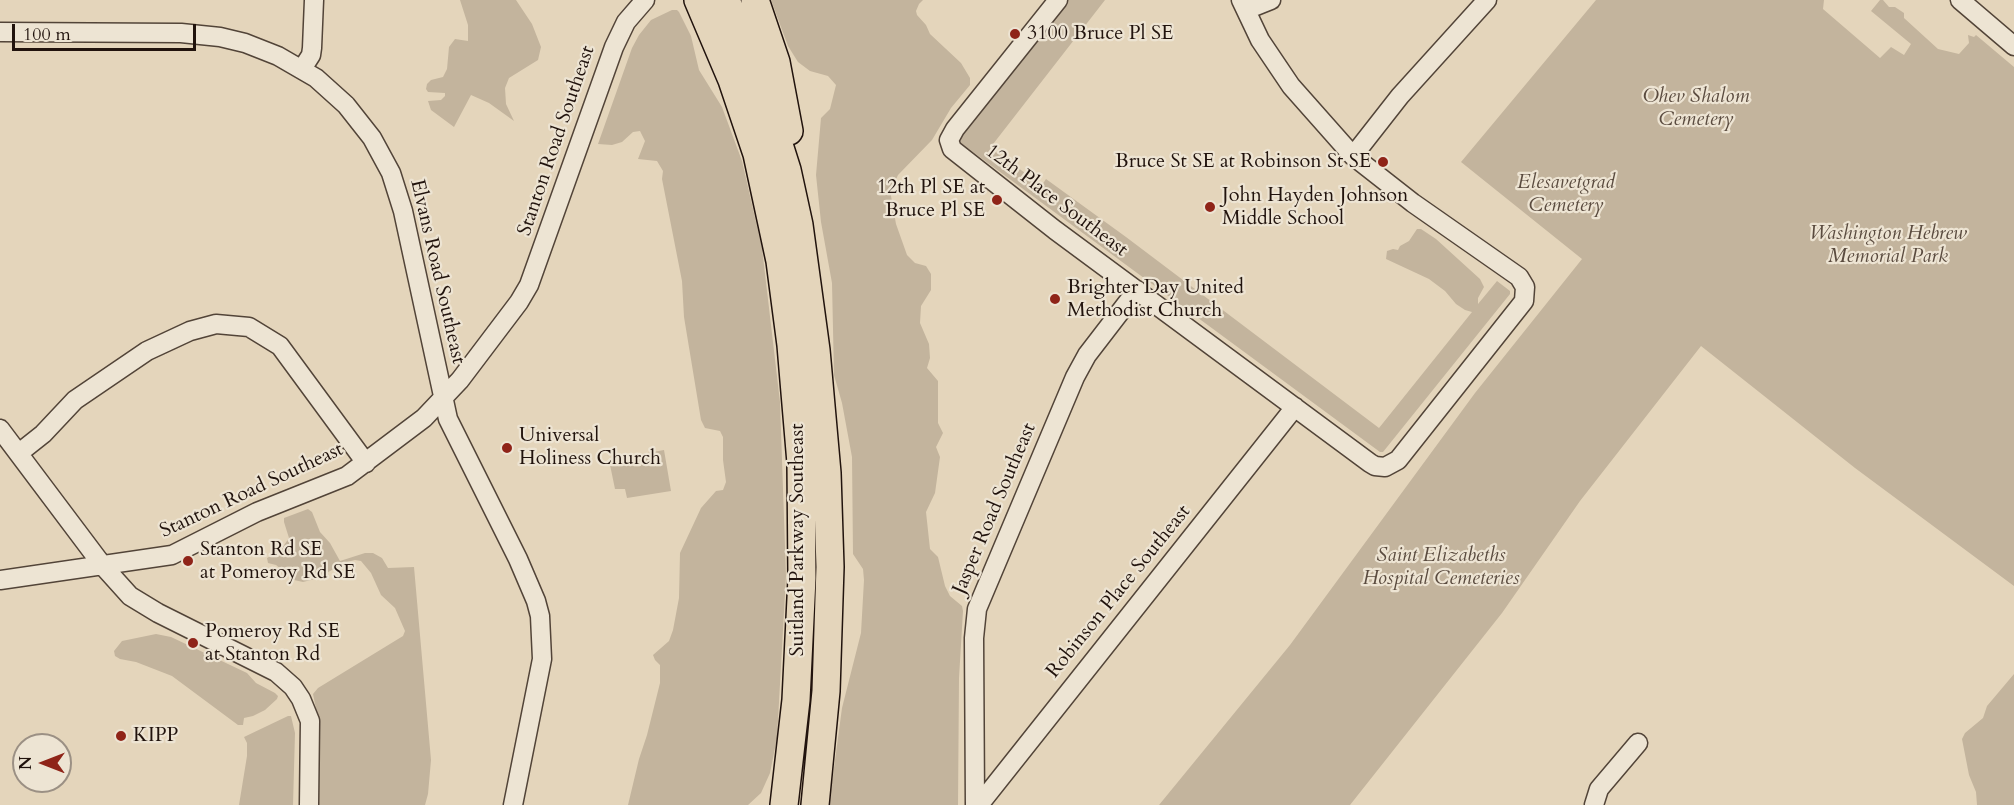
<!DOCTYPE html>
<html>
<head>
<meta charset="utf-8">
<style>
	body { margin:0 }
	#map { position:relative; width:2014px; height:805px; overflow:hidden; background:#e4d5bb; font-family:Cardo,serif }
	canvas { display:block }
	.north { position:absolute; left:12px; top:733px; width:60px; height:60px; box-sizing:border-box; background:#ede4d3; border:2px solid #9b9084; border-radius:50%; rotate:270deg; font-size:16px; font-weight:700; line-height:24px; text-align:center; color:#21130d }
	.north::after { content:''; display:block; margin:auto; width:21px; height:27px; background:#8f2418; clip-path:polygon(50% 0,100% 100%,50% 72%,0 100%) }
	.scale { position:absolute; left:12px; top:24px; width:184px; height:27px; box-sizing:border-box; border:3px solid #21130d; border-top:0; padding-left:8px; font-size:18px; line-height:21px; white-space:nowrap; color:#21130d; -webkit-text-stroke:4px #ede4d3; paint-order:stroke }
</style>
</head>
<body>
<div id="map">
<canvas width="2014" height="805"></canvas>
<div class="north">N</div>
<div class="scale">100 m</div>
</div>
<script>
const c = document.querySelector('canvas').getContext('2d');
c.lineJoin = 'round';
function paint(path, color) { c.fillStyle = color; c.fill(path, 'evenodd'); }
const poly = rows => new Path2D(rows.map(r => 'M' + r).join(''));
function strokePath(path, color, width, dash) { c.strokeStyle = color; c.lineWidth = width; c.lineCap = dash ? 'butt' : 'round'; c.setLineDash(dash || []); c.stroke(path); }
function label(font, color, halo, rows, align = 'center') {
  c.font = font + ' Cardo,serif'; c.lineWidth = 4.5; c.setLineDash([]); c.textBaseline = 'middle'; c.strokeStyle = halo; c.fillStyle = color; for (const [text, x, y, turn = 0] of rows) {
    c.save(); c.translate(x, y); c.rotate((+turn || 0) * Math.PI / 180); c.textAlign = isNaN(turn) ? turn : align; if (halo) c.strokeText(text, 0, 0); c.fillText(text, 0, 0); c.restore();
  }
}
paint(poly([
	[460,0,516,0,532,24,541,47,538,60,509,78,505,88,506,104,514,121,489,103,471,95,454,127,431,110,428,101,441,100,445,96,445,93,428,92,426,89,427,84,431,80,443,77,447,69,449,47,455,39,468,41,468,25],
	[771,0,923,0,919,4,916,11,917,15,926,25,930,34,961,63,970,78,970,85,951,108,932,140,898,175,893,186,891,196,896,224,907,255,915,263,926,266,931,274,931,290,921,306,920,323,929,344,930,358,927,368,938,381,938,423,943,433,936,447,940,457,935,493,926,512,930,549,938,557,945,586,950,596,962,606,963,611,959,678,958,805,829,805,842,708,861,633,864,580,863,569,853,554,852,457,842,403,834,375,832,283,821,222,816,175,821,118,830,109,836,85,828,76,810,71,798,62,788,46],
	[1067,0,1105,0,990,148,1042,185,1046,179,1126,237,1379,428,1472,312,1465,310,1456,304,1445,291,1429,279,1386,259,1387,251,1393,249,1398,250,1400,246,1409,241,1417,229,1421,229,1436,239,1480,279,1484,287,1478,298,1478,304,1497,281,1510,291,1510,294,1383,452,1380,452,958,141],
	[1596,0,1824,0,1823,9,1880,58,1891,47,1904,55,1911,44,1871,11,1880,0,1883,0,1889,7,1895,7,1904,13,1904,18,1938,49,1959,54,1969,43,1968,35,1974,37,1976,35,2014,67,2014,586,1855,468,1701,346,1580,501,1502,613,1350,805,1159,805,1290,645,1475,393,1582,259,1461,162],
	[672,10,677,10,679,12,691,36,699,70,722,107,742,161,762,248,780,402,786,576,777,738,770,773,761,793,748,805,628,805,639,759,647,735,660,683,660,665,655,660,653,655,669,641,673,630,679,598,680,553,701,508,716,491,723,490,726,482,723,460,723,437,720,431,705,428,701,420,684,317,682,281,662,179,663,171,657,161,638,159,645,141,640,131,633,132,622,142,612,145,598,144,632,48,639,35,651,20],
	[664,450,671,491,627,498,625,489,615,489,609,460],
	[308,509,312,512,320,532,330,543,340,561,365,553,373,553,382,558,388,568,414,567,431,760,428,794,425,805,318,805,320,728,313,694,318,688,403,636,405,631,395,608,381,595,371,573,361,561,355,560,347,562,315,579,303,582,294,580,276,565,268,563,267,558,280,551,289,538,284,522,284,518],
	[156,634,171,637,247,673,256,683,275,693,278,696,277,699,265,710,253,716,244,718,243,725,238,725,172,676,136,662,120,659,115,656,114,651,122,641],
	[2014,674,2014,805,1977,805,1976,792,1969,775,1962,739,1965,733,1983,718,1987,706],
	[288,716,291,716,295,733,293,805,239,805,247,756,247,743,244,737]
]), '#c3b49d');
const minor = poly([
	[1058,0,955,129,949,140,952,149,1055,230,1370,463,1375,466,1385,467,1398,460,1524,301,1525,287,1519,277,1413,203,1353,156,1291,86,1260,40,1241,0],
	[1960,0,2014,46],
	[1246,10,1271,0],
	[0,32,181,33,220,37,245,43,278,56,316,78,346,105,372,138,391,173,403,211,448,419,518,559,536,601,540,616,542,659,513,805],
	[302,69,311,55,312,48,314,0],
	[1353,156,1400,96,1487,0],
	[0,429,103,566,130,596,158,613,276,672,293,687,301,699,310,721,309,805],
	[19,453,43,434,75,400,147,351,190,331,216,324,249,327,280,346,366,463],
	[0,580,172,555,257,512,347,476,424,418,460,380,519,302,529,285,614,47,626,22,645,0],
	[975,805,974,638,977,609,1075,377,1087,355,1137,290],
	[979,805,1295,407],
	[1594,805,1599,789,1638,743]
]);
const highway = poly([
	[698,0,732,80,757,154,780,261,791,345,801,463,802,578,796,700,784,805],
	[726,0,758,78,787,170,799,225,816,350,827,473,830,567,826,691,815,805],
	[755,0,776,62,789,131]
]);
strokePath(minor, '#524438', 21);
strokePath(highway, '#21130d', 30);
strokePath(minor, '#ede4d3', 18);
strokePath(highway, '#e4d5bb', 27);
for (const [x, y, r, color] of [
	[1015,34,6,"#8f2418"],
	[1383,162,6,"#8f2418"],
	[997,200,6,"#8f2418"],
	[1210,207,6,"#8f2418"],
	[1055,299,6,"#8f2418"],
	[507,448,6,"#8f2418"],
	[188,561,6,"#8f2418"],
	[193,643,6,"#8f2418"],
	[121,736,6,"#8f2418"]
]) { const dot = new Path2D(); dot.arc(x, y, r, 0, 2 * Math.PI); c.fillStyle = color; c.fill(dot); strokePath(dot, '#ede4d3', 2); }
label('20px', '#21130d', '#ede4d3', [
	["3100 Bruce Pl SE",1027,34],
	["Bruce St SE at Robinson St SE",1371,162,"right"],
	["12th Pl SE at",985,188,"right"],
	["Bruce Pl SE",985,211,"right"],
	["John Hayden Johnson",1222,196],
	["Middle School",1222,219],
	["Brighter Day United",1067,288],
	["Methodist Church",1067,311],
	["Universal",519,436],
	["Holiness Church",519,459],
	["Stanton Rd SE",200,550],
	["at Pomeroy Rd SE",200,573],
	["Pomeroy Rd SE",205,632],
	["at Stanton Rd",205,655],
	["KIPP",133,736]
], 'left');
label('italic 20px', '#5a4b3f', '#ede4d3', [
	["Ohev Shalom",1696,97],
	["Cemetery",1696,120],
	["Elesavetgrad",1566,183],
	["Cemetery",1566,206],
	["Washington Hebrew",1888,234],
	["Memorial Park",1888,257],
	["Saint Elizabeths",1441,556],
	["Hospital Cemeteries",1441,579]
]);
label('20px', '#21130d', '#ede4d3', [
	["Stanton Road Southeast",557,141,-71],
	["12th Place Southeast",1056,201,37],
	["Elvans Road Southeast",437,272,77],
	["Stanton Road Southeast",252,491,-25],
	["Jasper Road Southeast",995,509,-67],
	["Suitland Parkway Southeast",798,540,-90],
	["Robinson Place Southeast",1119,592,-51]
]);
</script>
</body>
</html>
